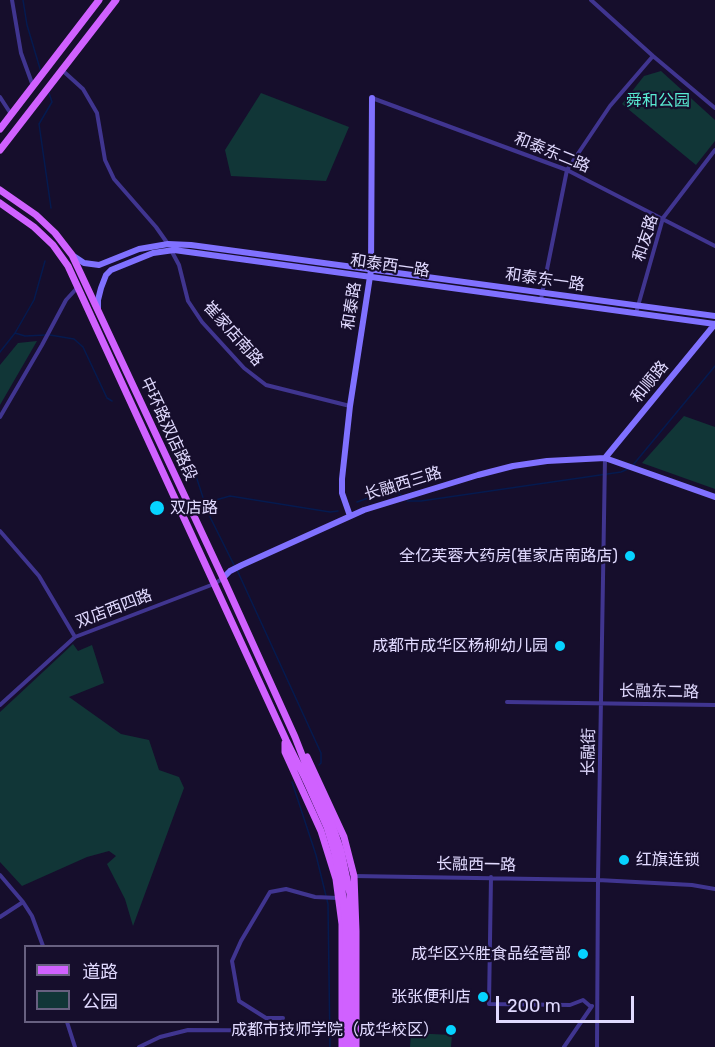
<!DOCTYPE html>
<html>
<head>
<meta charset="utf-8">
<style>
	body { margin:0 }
	#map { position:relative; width:715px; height:1047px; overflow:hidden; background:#160e2c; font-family:Rubik,"Noto Sans SC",sans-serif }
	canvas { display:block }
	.legend { position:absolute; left:24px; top:945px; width:195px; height:78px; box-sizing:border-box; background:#160e2c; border:2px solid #676080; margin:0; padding:8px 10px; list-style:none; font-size:18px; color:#e1daff }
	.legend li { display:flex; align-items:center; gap:12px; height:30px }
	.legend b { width:30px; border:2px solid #676080 }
	.scale { position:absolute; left:496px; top:996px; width:138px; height:27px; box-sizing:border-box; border:3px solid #e1daff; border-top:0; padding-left:8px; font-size:18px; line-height:21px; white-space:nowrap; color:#e1daff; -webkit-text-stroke:4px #160e2c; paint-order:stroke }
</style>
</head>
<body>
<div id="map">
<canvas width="715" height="1047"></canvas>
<ul class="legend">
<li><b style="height:8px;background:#d061ff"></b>道路</li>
<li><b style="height:16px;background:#113637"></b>公园</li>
</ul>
<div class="scale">200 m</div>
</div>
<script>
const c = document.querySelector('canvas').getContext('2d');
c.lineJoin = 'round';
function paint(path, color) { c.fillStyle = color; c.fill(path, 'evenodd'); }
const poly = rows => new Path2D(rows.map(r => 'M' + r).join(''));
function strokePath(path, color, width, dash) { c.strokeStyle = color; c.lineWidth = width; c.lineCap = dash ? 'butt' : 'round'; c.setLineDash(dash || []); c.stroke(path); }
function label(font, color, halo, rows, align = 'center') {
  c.font = font + ' Rubik,"Noto Sans SC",sans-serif'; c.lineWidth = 4.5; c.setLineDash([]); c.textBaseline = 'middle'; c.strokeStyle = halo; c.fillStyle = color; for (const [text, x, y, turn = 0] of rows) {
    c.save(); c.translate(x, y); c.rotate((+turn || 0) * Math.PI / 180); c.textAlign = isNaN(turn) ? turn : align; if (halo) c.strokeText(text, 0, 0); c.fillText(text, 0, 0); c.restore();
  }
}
paint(poly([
	[661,71,715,120,715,141,696,165,622,104,644,76],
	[261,93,349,127,326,181,231,176,225,150],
	[37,341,0,405,0,365,18,343],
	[684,416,715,427,715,489,642,463],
	[73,644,78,651,92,645,104,683,69,697,121,734,149,740,159,770,179,777,184,788,133,926,125,899,107,864,116,856,109,851,87,857,22,886,0,862,0,712],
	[411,1033,452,1035,451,1047,410,1047]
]), '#113637');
strokePath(poly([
	[23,0,27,25,41,72],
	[49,93,52,102,39,124,51,208],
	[15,333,25,336,46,335],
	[50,335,74,339,83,347,107,398,112,401],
	[0,352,15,333,34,300,45,261],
	[182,456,196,476,208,513,234,565],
	[633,465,715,366],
	[407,501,421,501,621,472,630,468],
	[357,502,388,491,394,490,401,495],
	[205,503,230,496,330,512,338,511],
	[237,570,321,753,321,763,319,765],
	[292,782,316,855,328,904,330,1047]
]), '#051a4f', 1.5);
strokePath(poly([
	[12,0,21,53,33,86],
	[591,0,653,56,715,108],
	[62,70,83,89,97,113,105,160,114,179,156,227,168,244],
	[0,97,11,114],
	[372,98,567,170,715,246],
	[171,250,179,265,188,301,202,322,244,368,266,385,350,406],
	[541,299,567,170,610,106,653,56],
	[636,313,663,218,715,150],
	[0,417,42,345,66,300,77,288],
	[0,531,39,576,75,637],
	[507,702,715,705],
	[0,705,75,637,214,584,222,579],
	[0,875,23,902,32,916,43,946],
	[353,876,598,880,692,885,715,889],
	[491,877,489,1004,570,1005,583,1000,590,1006],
	[0,917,23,902],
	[283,1018,266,1018,239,1001,232,961,241,941,270,892,286,889,315,897,338,898],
	[67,1022,75,1047],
	[139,1047,160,1037,188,1030,342,1031],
	[564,1047,592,1006],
	[597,1047,598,880,605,458]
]), '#403590', 4);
strokePath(poly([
	[72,255,84,263,99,265,139,249,168,244,191,245,715,316],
	[98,310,98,300,101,288,106,275,111,270,153,253,174,250,715,324],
	[605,458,715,324],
	[350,516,342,493,342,479,350,406,371,270,372,98],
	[223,578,230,571,242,565,364,510,478,475,513,466,547,461,605,458,715,497]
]), '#8071ff', 6);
strokePath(poly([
	[0,129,99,0],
	[0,150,116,0],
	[0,190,36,215,55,233,72,255,223,578,295,737,311,778],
	[0,203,34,227,53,245,68,266,286,740,306,780],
	[285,743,285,752,321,831,336,879,342,924,342,1047],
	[307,757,344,837,354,876,356,931,356,1047]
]), '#d061ff', 7);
strokePath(poly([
	[311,778,332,825,341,851,350,894,352,1047],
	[306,780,327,827,335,854,342,890,346,924,346,1047]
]), '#d061ff', 7);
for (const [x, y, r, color] of [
	[157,508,8,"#06d3ff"],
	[630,556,6,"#06d3ff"],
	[560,646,6,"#06d3ff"],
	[624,860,6,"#06d3ff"],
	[583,954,6,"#06d3ff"],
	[483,997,6,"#06d3ff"],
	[451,1030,6,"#06d3ff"]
]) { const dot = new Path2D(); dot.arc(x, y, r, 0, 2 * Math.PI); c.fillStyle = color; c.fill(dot); strokePath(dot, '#160e2c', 2); }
label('16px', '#59ecd3', '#160e2c', [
	["舜和公园",658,101]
]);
label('16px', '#e1daff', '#160e2c', [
	["和泰东二路",552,153,22],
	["和友路",646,238,-72],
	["和泰西一路",390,266,8],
	["和泰东一路",545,280,8],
	["和泰路",352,306,-81],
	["崔家店南路",233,334,48],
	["和顺路",650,382,-51],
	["中环路双店路段",168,429,65],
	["长融西三路",403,484,-17],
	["双店西四路",114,609,-21],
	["长融东二路",659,692,1],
	["长融街",589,752,-89],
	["长融西一路",476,865,1]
]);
label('16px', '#e1daff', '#160e2c', [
	["双店路",170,508,"left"],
	["全亿芙蓉大药房(崔家店南路店)",618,556],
	["成都市成华区杨柳幼儿园",548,646],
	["红旗连锁",636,860,"left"],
	["成华区兴胜食品经营部",571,954],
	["张张便利店",471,997],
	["成都市技师学院（成华校区）",439,1030]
], 'right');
</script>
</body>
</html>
